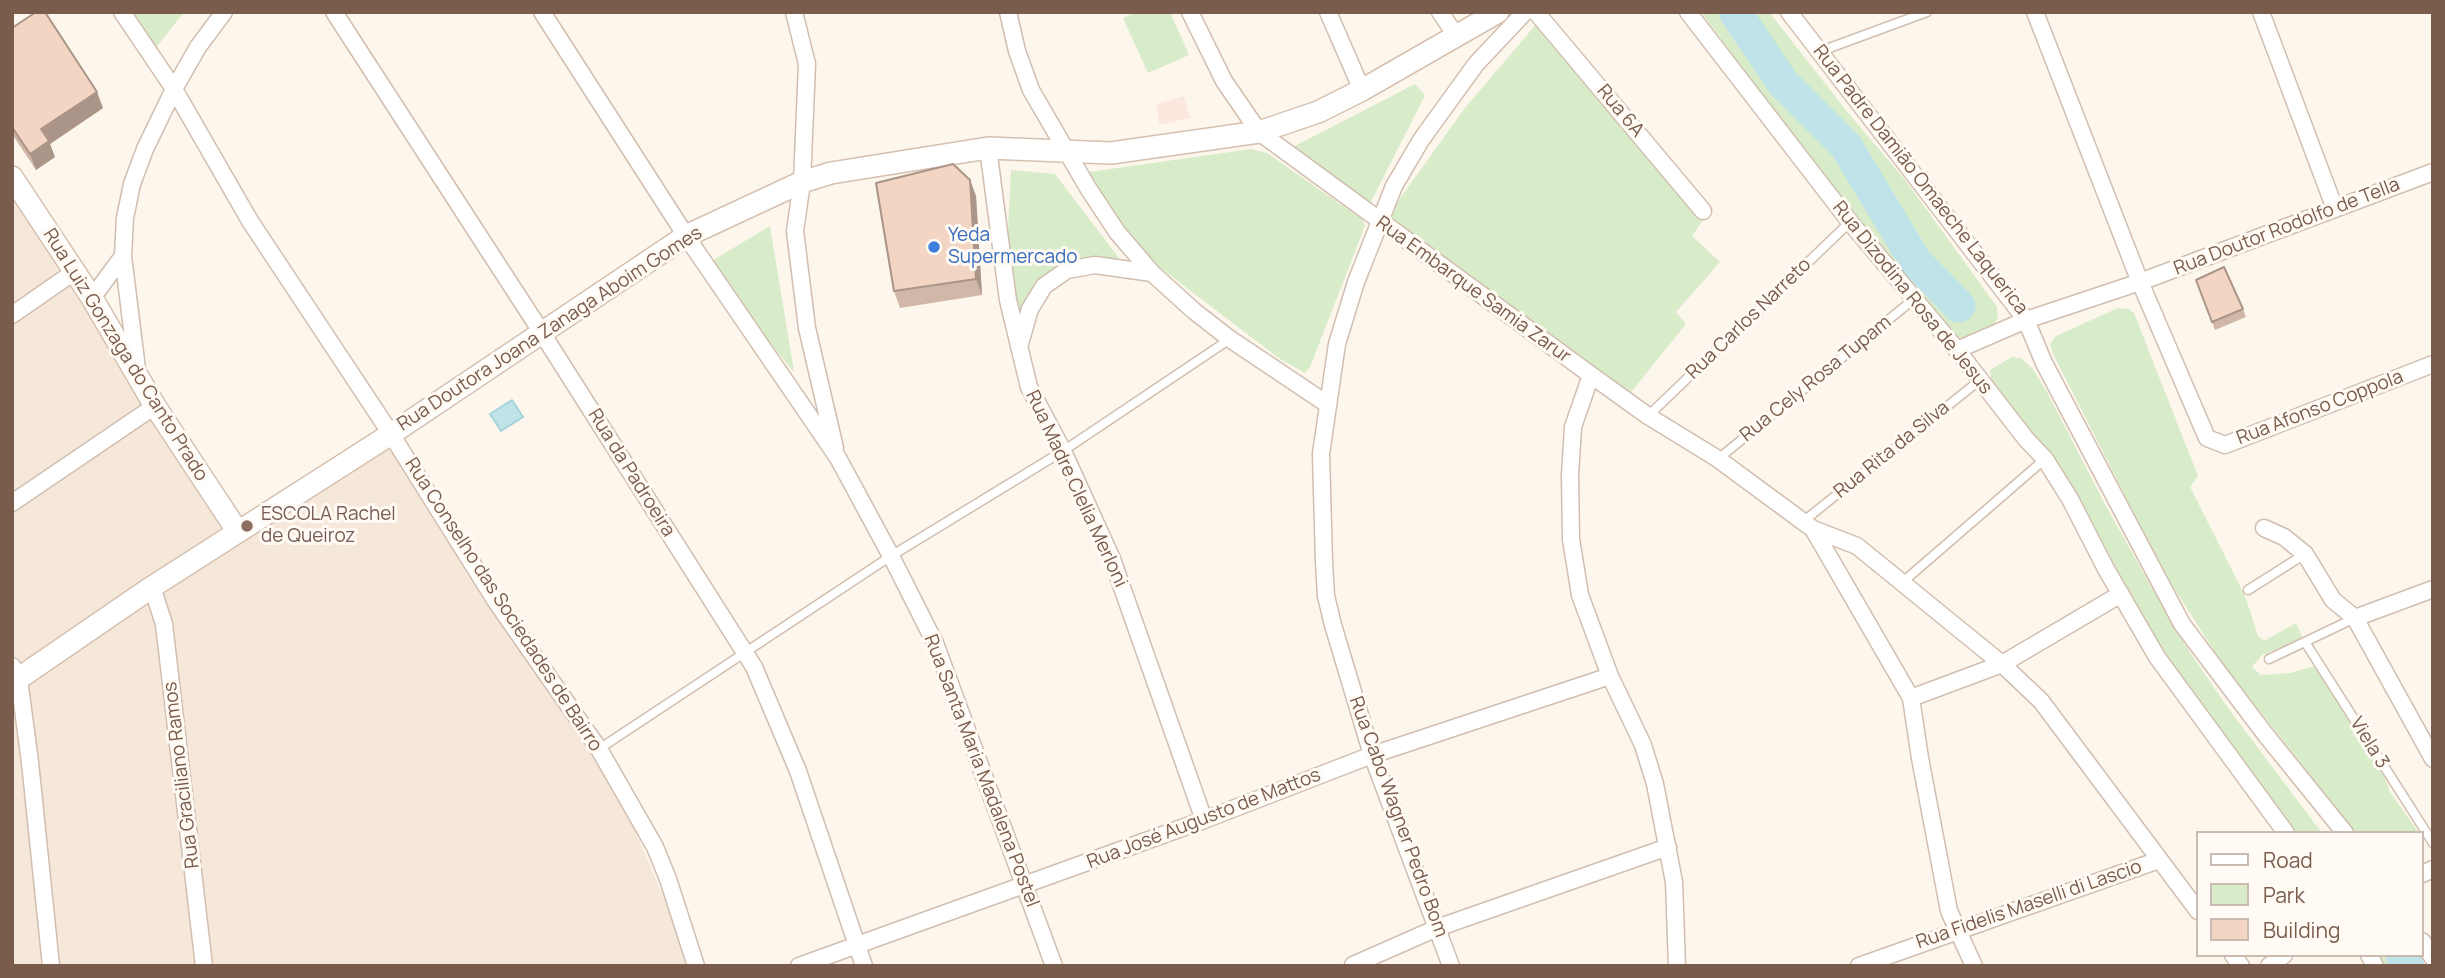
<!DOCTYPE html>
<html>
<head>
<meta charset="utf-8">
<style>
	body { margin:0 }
	#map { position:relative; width:2445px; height:978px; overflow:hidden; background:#fdf6ec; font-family:Manrope,sans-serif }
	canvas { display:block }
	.frame { position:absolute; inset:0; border:14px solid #7a5c4d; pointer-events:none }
	.legend { position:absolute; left:2196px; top:831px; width:228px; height:126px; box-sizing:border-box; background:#fffaf3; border:2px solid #cabbb1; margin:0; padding:9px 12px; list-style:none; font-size:21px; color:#7a5c4d }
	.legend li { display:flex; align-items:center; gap:14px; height:35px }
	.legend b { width:35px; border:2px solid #cabbb1 }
</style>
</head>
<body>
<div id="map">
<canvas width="2445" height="978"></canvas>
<div class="frame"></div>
<ul class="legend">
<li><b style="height:9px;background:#fff"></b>Road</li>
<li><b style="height:19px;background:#d8ecc9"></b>Park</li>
<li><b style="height:19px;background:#f3d5c3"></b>Building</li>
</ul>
</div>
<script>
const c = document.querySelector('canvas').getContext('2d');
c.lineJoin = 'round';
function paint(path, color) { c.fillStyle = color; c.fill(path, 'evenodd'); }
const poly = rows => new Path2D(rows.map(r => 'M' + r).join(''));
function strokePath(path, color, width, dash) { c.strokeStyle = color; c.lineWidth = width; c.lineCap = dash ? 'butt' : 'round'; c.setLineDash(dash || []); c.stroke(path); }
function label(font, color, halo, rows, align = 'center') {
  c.font = font + ' Manrope,sans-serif'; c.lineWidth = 6; c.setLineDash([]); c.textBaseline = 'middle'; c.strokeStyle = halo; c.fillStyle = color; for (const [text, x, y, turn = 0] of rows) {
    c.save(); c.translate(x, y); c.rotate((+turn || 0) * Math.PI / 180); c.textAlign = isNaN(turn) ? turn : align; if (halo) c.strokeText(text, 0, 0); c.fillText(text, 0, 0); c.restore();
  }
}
paint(poly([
	[12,178,238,531,391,434,599,749,694,966,12,966]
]), '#f5e8da');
paint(poly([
	[1184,96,1190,118,1159,125,1157,104]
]), '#fde8e0');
paint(poly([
	[129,12,184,12,151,54],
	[1137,12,1170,12,1189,55,1148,73,1123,18],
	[1701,12,1769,12,1849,114,1906,181,1997,307,1998,318,1991,329,1958,339,1948,332,1877,242,1856,218,1822,170,1782,121],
	[1545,14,1709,211,1692,236,1720,262,1676,312,1686,324,1628,396,1384,221,1464,109],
	[1415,84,1425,95,1369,206,1291,148],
	[1251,149,1267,153,1363,220,1365,226,1310,367,1305,373,1280,359,1154,263,1082,178,1089,172],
	[1011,170,1055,174,1119,258,1075,261,1057,269,1017,316,1008,230],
	[770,226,794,372,705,265],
	[2118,308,2128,309,2134,313,2198,476,2190,487,2245,596,2258,636,2264,641,2296,623,2303,639,2262,655,2252,667,2261,675,2290,673,2314,666,2383,772,2390,792,2419,833,2356,833,2222,663,2165,574,2053,354,2050,344,2056,336],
	[2012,357,2021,358,2033,369,2048,394,2107,508,2179,636,2228,708,2322,833,2290,833,2278,811,2248,767,2168,662,1992,385,1990,370],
	[2379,955,2416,955,2423,966,2385,966]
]), '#d8ecc9');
const water = poly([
	[512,400,523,417,501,431,490,414,512,400]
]);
paint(water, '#bfe3e8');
strokePath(water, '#a5d3da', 2);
strokePath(poly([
	[1735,12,1783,83,1846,146,1916,262,1959,306],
	[2402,955,2408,966]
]), '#bfe3e8', 33);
const lane = poly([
	[1821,51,1927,12],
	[1648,416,1850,222],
	[1718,459,1914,299],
	[1805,520,1980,380],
	[1904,581,2045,459],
	[2248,590,2305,554],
	[2305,642,2433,843],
	[2269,659,2355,618],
	[599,749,891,556,1063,451,1230,339]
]);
const street = poly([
	[122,12,174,89,250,221,391,434,497,603,599,749,655,847,668,879,696,966],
	[334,12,542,333,754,667,798,771,864,966],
	[542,12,686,236,838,458,891,556,935,643,1054,966],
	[794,12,807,64,802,182,795,231,807,328,835,448],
	[1008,12,1017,51,1031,90,1088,188,1117,232,1152,273,1194,311,1230,339,1327,404],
	[1190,12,1224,81,1259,132,1591,375,1648,416,1718,459,1813,529,1911,698,1920,758,1949,911,1974,966],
	[1328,12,1362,90],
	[1440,12,1457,37],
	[1536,12,1703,211],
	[1688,12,1850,222,1957,350,2026,439,2045,459,2070,499,2106,569,2157,657,2286,833],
	[1789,12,2026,320,2044,363,2182,624,2265,734,2345,833],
	[2035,12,2140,282,2207,438,2225,445,2433,364],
	[2261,12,2335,209],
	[988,148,1008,300,1029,387,1063,451,1112,559,1204,820],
	[92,298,123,256],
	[12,315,74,272],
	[1019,347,1030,309,1044,286,1067,270,1095,265,1152,273],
	[1957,350,2026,320,2140,282,2433,172],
	[137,369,123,256,125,218,132,184,145,149,174,89,198,47,224,12],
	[1591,375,1573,427,1570,475,1571,539,1580,595,1610,676,1643,745,1655,784,1674,882,1677,966],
	[12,503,155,406],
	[2264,528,2284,537,2305,554,2333,600,2355,618,2433,759],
	[1813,529,1857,546,2002,664,2041,701,2198,911],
	[152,587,164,624,204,966],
	[2355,618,2433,589],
	[12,666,19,679,30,762,51,966],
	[1911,698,2002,664,2121,594],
	[2422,874,2433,869],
	[2422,941,2433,958],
	[2233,955,2241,966],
	[2369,955,2375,966],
	[1353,965,1437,928,1668,847],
	[799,966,1204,820,1372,755,1610,676],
	[1451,966,1372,755,1333,625,1326,596,1324,562,1321,454,1337,344,1356,282,1394,186,1421,140,1476,64,1525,12],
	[1859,966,2159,860],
	[2269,966,2284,955]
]);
const secondary = poly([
	[12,177,92,298,155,406,238,532],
	[12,683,152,587,391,434,686,236,802,182,831,173,988,148,1111,153,1259,132,1318,112,1362,90,1498,12]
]);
strokePath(lane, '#d1beb0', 11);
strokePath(street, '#d1beb0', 19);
strokePath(secondary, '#d6c0b0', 24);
strokePath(lane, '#fff', 8);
strokePath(street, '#fff', 16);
strokePath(secondary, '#fff', 21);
paint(poly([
	[12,28,103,108,50,144,55,157,36,170,12,134],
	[970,180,976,196,982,295,900,308,894,291],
	[2196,280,2243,309,2246,317,2215,330]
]), '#d1b7a8');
paint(poly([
	[97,92,103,108,50,144,55,157,36,170,30,154,41,129],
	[970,180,976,196,982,295,976,279]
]), '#aa9588');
const building = poly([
	[36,12,45,12,97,92,41,129,49,141,30,154,12,127,12,28,36,12],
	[953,164,970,180,976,279,894,291,876,183,953,164],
	[2224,267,2243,309,2212,322,2196,280,2224,267]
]);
paint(building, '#f3d5c3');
strokePath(building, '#aa9588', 2);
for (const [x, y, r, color] of [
	[934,247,7,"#3f7fe0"],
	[247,526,7,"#8d6e63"]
]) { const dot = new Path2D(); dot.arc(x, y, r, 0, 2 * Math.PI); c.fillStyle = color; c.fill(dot); strokePath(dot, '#fffaf3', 2.5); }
label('19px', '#7a5c4d', '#fffaf3', [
	["Rua 6A",1620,111,50],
	["Rua Padre Damião Omaeche Laquerica",1920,180,52],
	["Rua Doutor Rodolfo de Tella",2287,227,-21],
	["Rua Embarque Samia Zarur",1473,290,36],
	["Rua Dizodina Rosa de Jesus",1912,298,51],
	["Rua Carlos Narreto",1749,319,-44],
	["Rua Doutora Joana Zanaga Aboim Gomes",550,329,-33],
	["Rua Luiz Gonzaga do Canto Prado",125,355,58],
	["Rua Cely Rosa Tupam",1816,379,-39],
	["Rua Afonso Coppola",2320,408,-21],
	["Rua Rita da Silva",1892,450,-39],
	["Rua da Padroeira",631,473,58],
	["Rua Madre Clelia Merloni",1076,489,65],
	["Rua Conselho das Sociedades de Bairro",503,605,57],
	["Viela 3",2369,743,58],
	["Rua Santa Maria Madalena Postel",981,771,69],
	["Rua Graciliano Ramos",182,775,-97],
	["Rua Cabo Wagner Pedro Bom",1398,817,70],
	["Rua José Augusto de Mattos",1204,819,-21],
	["Rua Fidelis Maselli di Lascio",2029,905,-19]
]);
label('19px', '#366cbe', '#fffaf3', [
	["Yeda",948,236],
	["Supermercado",948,258]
], 'left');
label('19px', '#785e54', '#fffaf3', [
	["ESCOLA Rachel",261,515],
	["de Queiroz",261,537]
], 'left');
</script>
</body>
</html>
